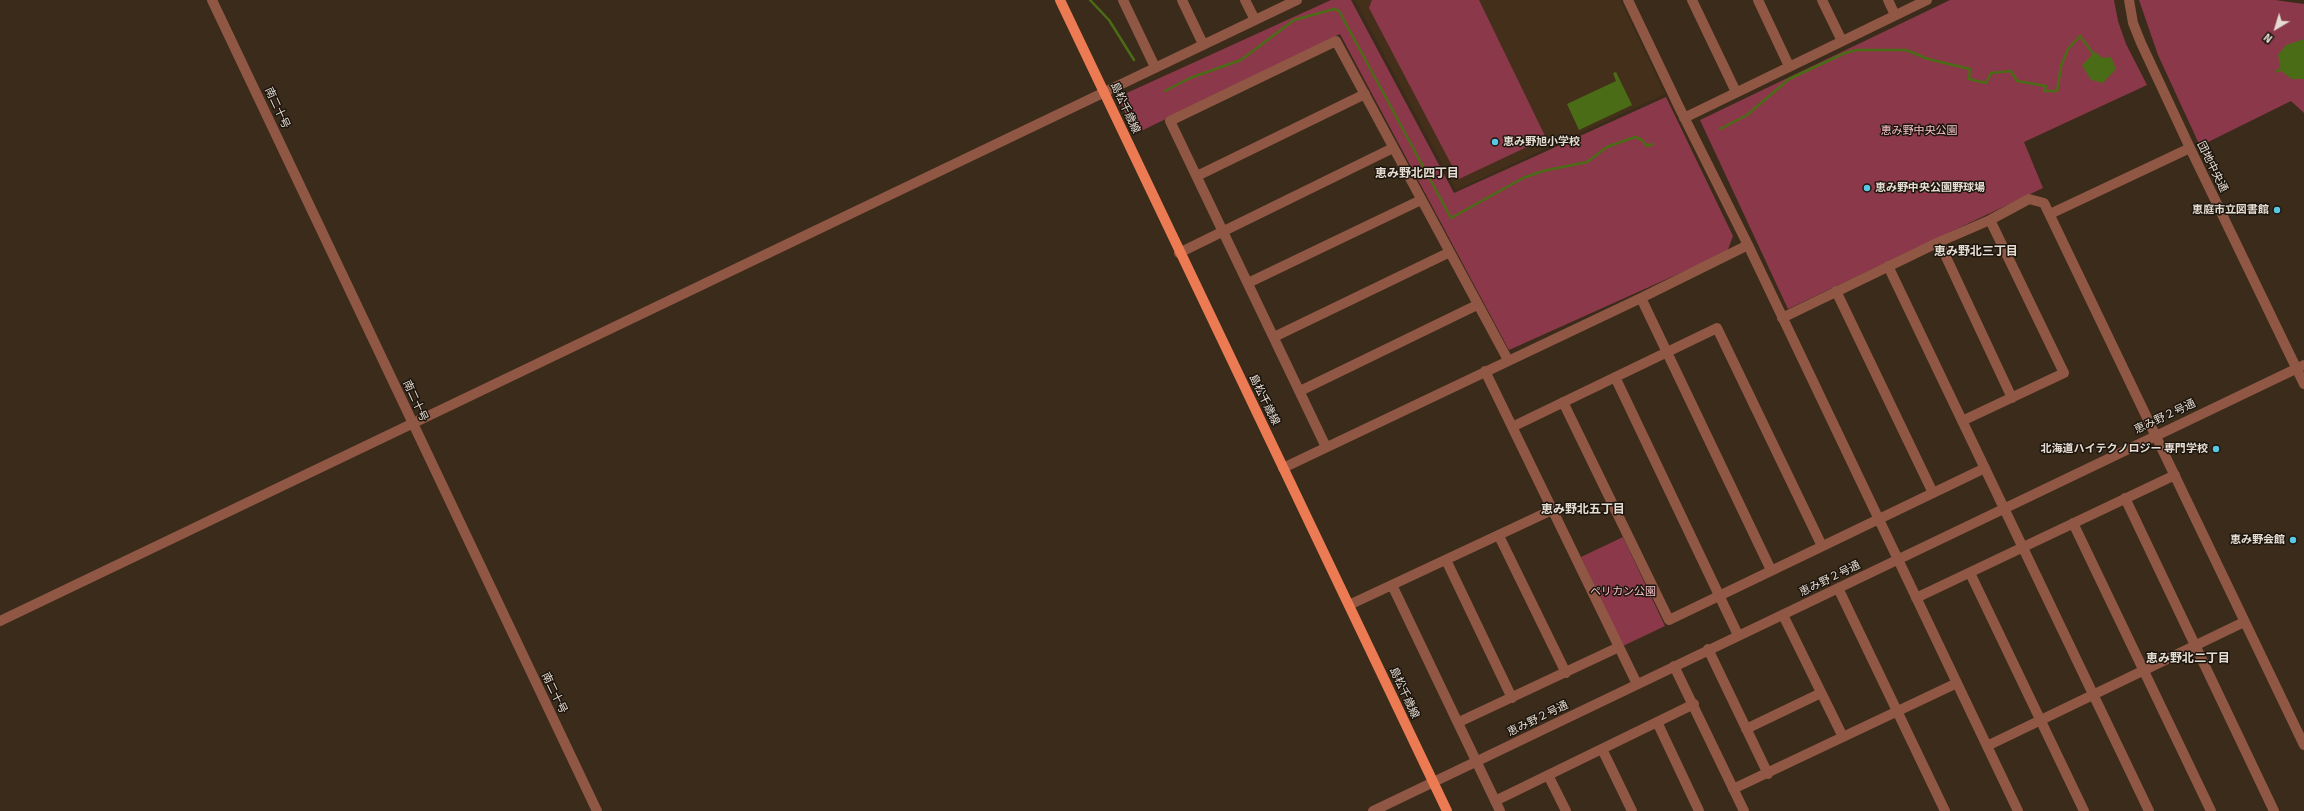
<!DOCTYPE html>
<html>
<head>
<meta charset="utf-8">
<style>
	body { margin:0 }
	#map { position:relative; width:2304px; height:811px; overflow:hidden; background:#3a2b1a; font-family:Signika,sans-serif }
	canvas { display:block }
	.north { position:absolute; left:2256px; top:8px; width:40px; height:40px; -webkit-text-stroke:3px #1c150e; paint-order:stroke; rotate:218deg; font-size:11px; font-weight:700; line-height:16px; text-align:center; color:#e6ddd2 }
	.north::after { content:''; display:block; margin:auto; width:14px; height:18px; background:#e6ddd2; clip-path:polygon(50% 0,100% 100%,50% 72%,0 100%) }
</style>
</head>
<body>
<div id="map">
<canvas width="2304" height="811"></canvas>
<div class="north">N</div>
</div>
<script>
const c = document.querySelector('canvas').getContext('2d');
c.lineJoin = 'round';
function paint(path, color) { c.fillStyle = color; c.fill(path, 'evenodd'); }
const poly = rows => new Path2D(rows.map(r => 'M' + r).join(''));
function strokePath(path, color, width, dash) { c.strokeStyle = color; c.lineWidth = width; c.lineCap = dash ? 'butt' : 'round'; c.setLineDash(dash || []); c.stroke(path); }
function label(font, color, halo, rows, align = 'center') {
  c.font = font + ' Signika,"Noto Sans JP",sans-serif'; c.lineWidth = 3; c.setLineDash([]); c.textBaseline = 'middle'; c.strokeStyle = halo; c.fillStyle = color; for (const [text, x, y, turn = 0] of rows) {
    c.save(); c.translate(x, y); c.rotate((+turn || 0) * Math.PI / 180); c.textAlign = isNaN(turn) ? turn : align; if (halo) c.strokeText(text, 0, 0); c.fillText(text, 0, 0); c.restore();
  }
}
paint(poly([
	[1355,0,1620,0,1665,94,1456,190]
]), '#44301a');
paint(poly([
	[1331,0,1351,0,1454,193,1666,97,1733,236,1727,252,1509,350,1340,34,1135,134,1118,97],
	[1372,0,1479,0,1546,138,1459,179,1369,8],
	[1950,0,2114,0,2118,21,2126,44,2147,85,2024,142,2043,188,1788,309,1700,120],
	[2139,0,2275,0,2304,4,2304,113,2291,101,2200,146,2158,55],
	[1623,537,1665,626,1623,646,1581,557]
]), '#8b394a');
paint(poly([
	[2304,39,2304,79,2292,79,2281,71,2278,55,2286,45],
	[2095,52,2103,58,2111,57,2116,69,2103,83,2091,80,2082,65],
	[1616,72,1632,105,1579,130,1567,104,1616,81,1613,73]
]), '#4b6c16');
strokePath(poly([
	[1090,0,1109,20,1134,60],
	[2277,71,2284,68],
	[1165,91,1190,78,1241,60,1294,20,1334,9,1339,11,1451,218,1523,178,1543,171,1587,162,1607,147,1618,143,1635,137,1642,140,1647,146,1653,144],
	[1720,129,1747,115,1789,79,1845,53,1857,50,1906,50,1928,59,1970,69,1969,79,1986,83,1991,73,2011,71,2017,81,2046,86,2044,91,2057,91,2061,66,2068,49,2080,36,2095,56]
]), '#4b6c16', 2.5);
strokePath(poly([
	[212,0,597,811],
	[1123,0,1155,67],
	[1182,0,1203,44],
	[1245,0,1255,20],
	[1628,0,1679,107,1748,245,2018,811],
	[1692,0,1736,92],
	[1758,0,1789,66],
	[1822,0,1842,41],
	[1888,0,1895,15],
	[2129,0,2133,23,2141,43,2190,148,2304,384],
	[1684,118,1927,0],
	[1197,176,1365,94],
	[2050,214,2190,148],
	[1939,242,2012,398],
	[1179,253,1393,148],
	[1888,266,2149,811],
	[1248,283,1421,200],
	[1836,291,1933,493],
	[1641,298,1771,570],
	[1782,318,1939,242,1990,220,2029,199,2044,203,2304,745],
	[1274,337,1448,253],
	[1485,371,1637,684],
	[1615,377,1738,635],
	[1300,391,1477,305],
	[1563,402,1669,620,1985,468],
	[1962,421,2064,373,1990,220],
	[1512,427,1717,328,1822,546],
	[1326,447,1170,121,1336,41,1508,360],
	[1283,468,1641,298,1748,245],
	[2125,498,2274,811],
	[2073,523,2211,811],
	[1499,536,1566,673],
	[1446,560,1512,698],
	[1970,573,2084,811],
	[1392,585,1500,811],
	[1838,588,1945,811],
	[1916,598,2175,475],
	[1349,605,1552,510],
	[1783,615,1843,737],
	[0,621,1297,0],
	[1708,649,1768,774],
	[1674,666,1744,811],
	[1459,722,1619,647],
	[1657,722,1699,811],
	[1746,729,1821,693],
	[1987,746,2244,622],
	[1602,749,1632,811],
	[1548,775,1566,811],
	[1733,789,1957,683],
	[1495,801,1694,704],
	[1373,811,2304,365]
]), '#8f5744', 10);
strokePath(poly([
	[1060,0,1447,811]
]), '#ec7b53', 10);
for (const [x, y, r, color] of [
	[1495,142,4,"#5ac8e5"],
	[1867,188,4,"#5ac8e5"],
	[2277,210,4,"#5ac8e5"],
	[2216,449,4,"#5ac8e5"],
	[2293,540,4,"#5ac8e5"]
]) { const dot = new Path2D(); dot.arc(x, y, r, 0, 2 * Math.PI); c.fillStyle = color; c.fill(dot); strokePath(dot, '#1c150e', 1.5); }
label('11px', '#e6ddd2', '#1c150e', [
	["南二十号",277,108,65],
	["島松千歳線",1125,108,65],
	["団地中央通",2212,167,64],
	["島松千歳線",1264,400,64],
	["南二十号",415,401,65],
	["恵み野２号通",2165,417,-25],
	["恵み野２号通",1830,579,-26],
	["南二十号",554,693,64],
	["島松千歳線",1404,693,65],
	["恵み野２号通",1538,719,-26]
]);
label('11px', '#f4c1c8', '#1c150e', [
	["恵み野中央公園",1919,131],
	["ペリカン公園",1623,592]
]);
label('bold 11px', '#e6ddd2', '#1c150e', [
	["恵み野旭小学校",1503,142,"left"],
	["恵み野中央公園野球場",1875,188,"left"],
	["恵庭市立図書館",2269,210],
	["北海道ハイテクノロジー 専門学校",2208,449],
	["恵み野会館",2285,540]
], 'right');
label('bold 12px', '#e6ddd2', '#1c150e', [
	["恵み野北四丁目",1417,174],
	["恵み野北三丁目",1976,252],
	["恵み野北五丁目",1583,510],
	["恵み野北二丁目",2188,659]
]);
</script>
</body>
</html>
